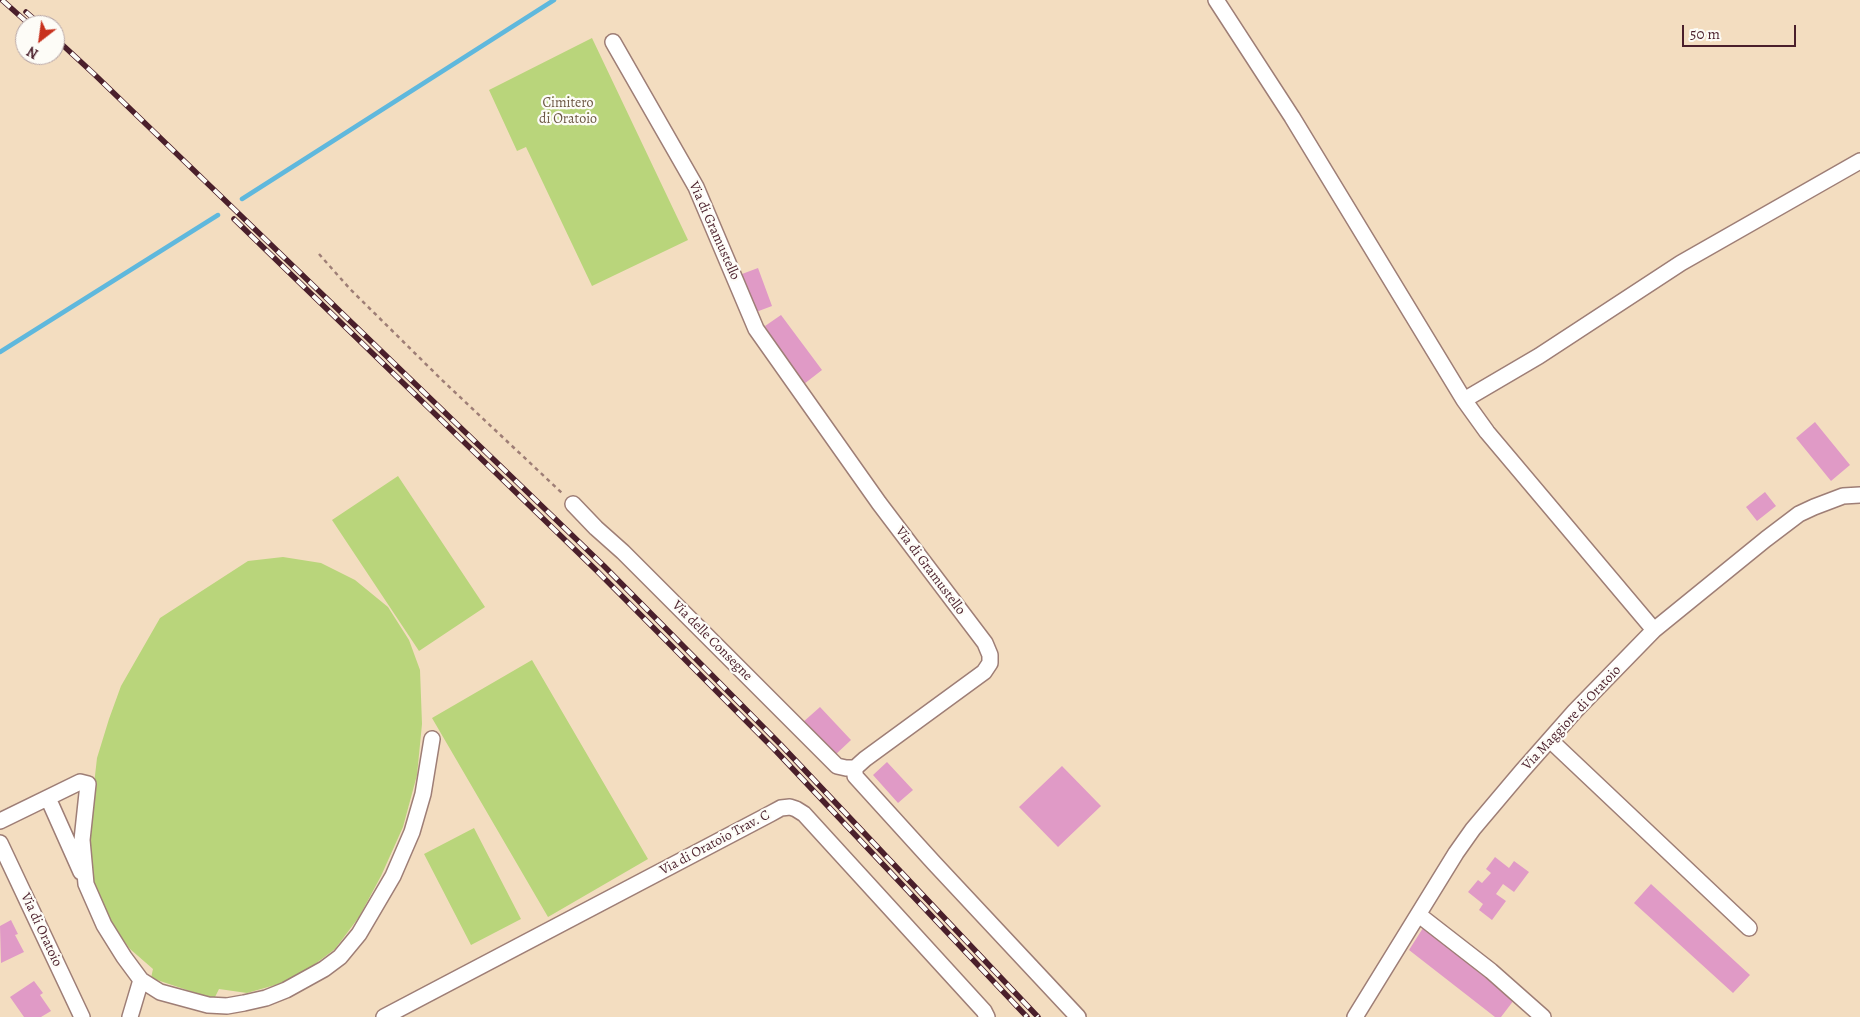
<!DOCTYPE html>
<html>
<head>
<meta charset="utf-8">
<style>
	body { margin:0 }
	#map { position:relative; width:1860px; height:1017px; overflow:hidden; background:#f3ddc0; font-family:Alegreya,serif }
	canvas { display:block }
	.north { position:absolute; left:15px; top:15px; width:50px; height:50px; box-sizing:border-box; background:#fdfcf7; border:1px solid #b5a4a5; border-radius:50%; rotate:210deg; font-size:14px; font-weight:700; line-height:20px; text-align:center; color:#4a1f2b }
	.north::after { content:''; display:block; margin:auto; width:18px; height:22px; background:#c8321e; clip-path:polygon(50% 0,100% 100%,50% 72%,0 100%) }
	.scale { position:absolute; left:1682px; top:25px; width:114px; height:22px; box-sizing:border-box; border:2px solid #4a1f2b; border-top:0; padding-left:6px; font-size:15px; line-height:18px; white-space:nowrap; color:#4a1f2b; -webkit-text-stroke:4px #fdfcf7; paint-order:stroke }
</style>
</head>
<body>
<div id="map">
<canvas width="1860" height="1017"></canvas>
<div class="north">N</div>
<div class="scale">50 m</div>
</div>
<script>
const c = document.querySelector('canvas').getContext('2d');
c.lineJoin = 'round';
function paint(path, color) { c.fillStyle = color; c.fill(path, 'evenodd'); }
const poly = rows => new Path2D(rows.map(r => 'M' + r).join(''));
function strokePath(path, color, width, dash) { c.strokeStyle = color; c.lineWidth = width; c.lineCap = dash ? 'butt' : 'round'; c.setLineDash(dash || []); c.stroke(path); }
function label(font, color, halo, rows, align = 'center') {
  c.font = font + ' Alegreya,serif'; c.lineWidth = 4.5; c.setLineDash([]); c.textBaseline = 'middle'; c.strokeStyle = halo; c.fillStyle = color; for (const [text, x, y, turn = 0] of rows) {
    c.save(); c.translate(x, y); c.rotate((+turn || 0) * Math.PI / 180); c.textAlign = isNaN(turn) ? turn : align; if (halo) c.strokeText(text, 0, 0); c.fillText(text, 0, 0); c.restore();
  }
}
paint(poly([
	[592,38,688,240,592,286,526,147,517,151,489,90],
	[398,476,485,607,419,651,332,520],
	[283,557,321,563,355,580,388,607,409,640,420,670,422,724,417,775,403,827,381,876,359,917,335,949,311,967,282,983,247,993,219,989,214,999,151,978,153,969,130,949,113,926,97,897,89,872,87,846,97,758,109,719,121,686,160,618,248,561],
	[532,660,648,859,548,917,432,718],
	[474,828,521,919,471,945,424,854]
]), '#b9d57b');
strokePath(poly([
	[242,199,554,0],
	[0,352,218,215]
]), '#5fb8dd', 4.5);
paint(poly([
	[758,268,772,306,756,312,742,274],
	[781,315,822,370,804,384,778,348,765,326],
	[1815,422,1850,465,1831,481,1796,438],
	[1765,492,1776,506,1757,521,1746,507],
	[820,707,851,740,834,756,802,723],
	[887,762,913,790,898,803,873,775],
	[1062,766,1101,806,1058,847,1019,807],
	[1495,857,1509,868,1514,861,1529,872,1514,892,1503,884,1496,894,1506,901,1492,920,1479,910,1483,904,1468,892,1478,880,1482,883,1491,873,1486,869],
	[1651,884,1750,975,1733,993,1634,903],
	[11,920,18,934,15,935,24,952,1,963,0,926],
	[1423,928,1514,1000,1501,1017,1495,1017,1409,950],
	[34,981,43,993,40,995,51,1011,41,1017,24,1017,10,997]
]), '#e09ac6');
const minor = poly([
	[1216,0,1292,117,1464,400,1487,432,1654,630],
	[613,42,696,187,756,329,879,503,985,643,990,655,990,663,984,672,865,759,855,768,855,776,934,863,1078,1017],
	[1464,400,1539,356,1681,263,1860,161],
	[573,504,596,528,623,552,837,766,846,768,855,768],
	[1550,740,1749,928],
	[48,798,81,872],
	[0,821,80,782,88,784,82,840,86,884,104,925,124,957,141,980,160,992,208,1005,227,1006,244,1003,266,998,286,990,324,969,340,957,359,934,393,876,412,832,423,794,432,739],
	[0,843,82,1017],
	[1419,915,1491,971,1543,1017],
	[130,1017,141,980],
	[384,1017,770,814,781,808,790,807,796,809,804,814,984,1011,987,1017],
	[1355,1017,1456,853,1473,829,1522,771,1575,711,1654,630,1766,539,1799,514,1814,507,1843,496,1860,495]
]);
strokePath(minor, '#9e7e76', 18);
strokePath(poly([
	[319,254,350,289,443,381,563,494]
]), '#9e7e76', 2.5, [4, 4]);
strokePath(minor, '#fff', 15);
const rail = poly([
	[2,0,30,25],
	[26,12,41,25],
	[55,38,94,74,604,566,781,745,1038,1017],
	[234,219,597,571,774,749,1027,1017]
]);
strokePath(rail, '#4a1f2b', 5.5);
strokePath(rail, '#fdfcf7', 4, [11]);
label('14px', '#6b5643', '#fdfcf7', [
	["Cimitero",568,104],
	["di Oratoio",568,120]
]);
label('14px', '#4a1f2b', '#fdfcf7', [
	["Via di Gramustello",714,231,66],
	["Via di Gramustello",930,571,53],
	["Via delle Consegne",712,641,45],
	["Via Maggiore di Oratoio",1572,718,-47],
	["Via di Oratoio Trav. C",715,843,-28],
	["Via di Oratoio",41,930,65]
]);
</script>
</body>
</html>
